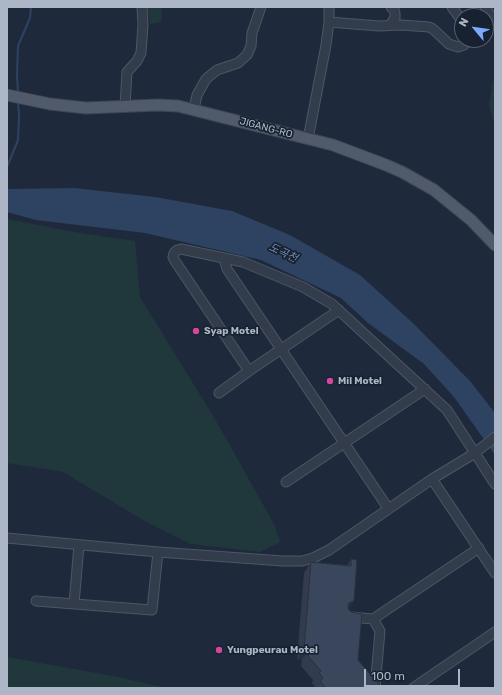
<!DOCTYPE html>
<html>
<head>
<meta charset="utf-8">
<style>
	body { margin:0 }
	#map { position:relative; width:502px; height:695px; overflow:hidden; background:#1e2a3b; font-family:Rubik,sans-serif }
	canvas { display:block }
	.frame { position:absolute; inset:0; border:8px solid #adb6c7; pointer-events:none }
	.north { position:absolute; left:454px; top:8px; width:40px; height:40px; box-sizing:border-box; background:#18212f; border:1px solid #545d6c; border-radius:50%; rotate:299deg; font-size:11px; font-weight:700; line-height:16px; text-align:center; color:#adb6c7 }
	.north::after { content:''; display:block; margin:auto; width:14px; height:18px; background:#7aa9ff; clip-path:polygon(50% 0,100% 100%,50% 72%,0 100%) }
	.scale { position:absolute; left:364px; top:669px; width:96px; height:18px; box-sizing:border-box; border:2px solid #adb6c7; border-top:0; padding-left:5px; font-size:12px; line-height:14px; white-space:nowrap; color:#adb6c7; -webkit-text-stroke:3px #18212f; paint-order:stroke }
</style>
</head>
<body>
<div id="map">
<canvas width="502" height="695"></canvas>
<div class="frame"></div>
<div class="north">N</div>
<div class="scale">100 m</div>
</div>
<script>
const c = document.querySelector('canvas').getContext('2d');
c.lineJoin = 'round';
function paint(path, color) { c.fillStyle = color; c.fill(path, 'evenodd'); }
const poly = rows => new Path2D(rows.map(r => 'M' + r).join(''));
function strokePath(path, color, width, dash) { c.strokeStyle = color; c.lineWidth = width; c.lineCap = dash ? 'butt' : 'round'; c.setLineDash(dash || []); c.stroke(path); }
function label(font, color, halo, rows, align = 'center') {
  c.font = font + ' Rubik,"Noto Sans KR",sans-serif'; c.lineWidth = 3.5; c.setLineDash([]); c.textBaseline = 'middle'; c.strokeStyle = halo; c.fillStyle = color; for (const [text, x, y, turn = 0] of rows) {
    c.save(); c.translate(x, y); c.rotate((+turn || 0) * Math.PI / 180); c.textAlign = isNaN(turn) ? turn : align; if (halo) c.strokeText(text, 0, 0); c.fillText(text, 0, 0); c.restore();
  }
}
paint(poly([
	[147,7,162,7,161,22,150,24],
	[495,71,495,125,489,105],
	[7,219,74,232,135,241,140,297,215,419,274,524,280,542,260,552,191,544,143,520,63,472,7,463],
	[7,657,113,676,166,688,7,688]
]), '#20383c');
paint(poly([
	[74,188,155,197,232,211,290,235,360,275,414,324,470,381,495,413,495,455,454,397,424,364,368,323,341,298,261,260,145,233,36,220,7,212,7,189]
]), '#2e4262');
strokePath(poly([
	[18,93,17,75,18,46,30,18,31,7],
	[7,167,18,140,19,115,18,102]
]), '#2e4262', 2);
const minor = poly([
	[452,7,462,21],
	[485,7,490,15,495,20],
	[329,22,379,26,401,25,429,27,433,29,449,44,458,47,464,45,468,40],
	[390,25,395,18,395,13,394,10,391,7],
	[125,106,127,72,137,61,141,53,143,25,142,7],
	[194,109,197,95,206,79,217,70,238,63,247,55,251,46,252,33,261,7],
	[308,139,326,45,329,22,329,7],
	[224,258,227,269,388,508],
	[249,371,175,261,173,257,174,253,177,250,181,249,243,262,303,287,332,304,447,410,495,484],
	[219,393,249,371,339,310],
	[432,479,495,573],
	[286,482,425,389],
	[7,538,158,552,283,561,302,561,313,558,329,550,432,479,475,453,495,437],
	[36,601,152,610,158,552],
	[74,604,79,545],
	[350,617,373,619,479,548],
	[373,619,380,631,375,688],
	[413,688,495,632]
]);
const major = poly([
	[7,95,50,104,86,108,158,105,178,106,333,145,386,165,402,172,434,190,471,220,495,245]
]);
strokePath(minor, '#4d5665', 11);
strokePath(major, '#3c4554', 13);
strokePath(minor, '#323c4b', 9);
strokePath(major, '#505a6b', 11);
paint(poly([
	[351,559,349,609,358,660,382,688,315,688,316,688,312,683,313,680,301,666,302,660,297,659,304,573,311,562,347,565]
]), '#323c4e');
paint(poly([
	[354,601,347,611,349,603],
	[304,649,309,650,302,660,297,659]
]), '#293140');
const building = poly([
	[351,559,357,560,354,601,349,603,348,607,349,610,351,612,362,614,358,660,382,688,326,688,320,681,323,678,319,673,321,671,308,656,309,650,304,649,311,562,351,566,351,559]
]);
paint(building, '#3a465b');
strokePath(building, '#293140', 1);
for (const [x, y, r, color] of [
	[196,331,4,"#d1479c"],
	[330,381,4,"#d1479c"],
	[219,650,4,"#d1479c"]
]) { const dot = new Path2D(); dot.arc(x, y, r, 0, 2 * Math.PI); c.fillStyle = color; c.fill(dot); strokePath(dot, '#18212f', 1.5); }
label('10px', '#adb6c7', '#18212f', [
	["JIGANG-RO",266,128,15]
]);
label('bold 10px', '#adb6c7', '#18212f', [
	["Syap Motel",204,331],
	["Mil Motel",338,381],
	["Yungpeurau Motel",227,650]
], 'left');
label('italic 11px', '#718bb3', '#18212f', [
	["도곡천",283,253,25]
]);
</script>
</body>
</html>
